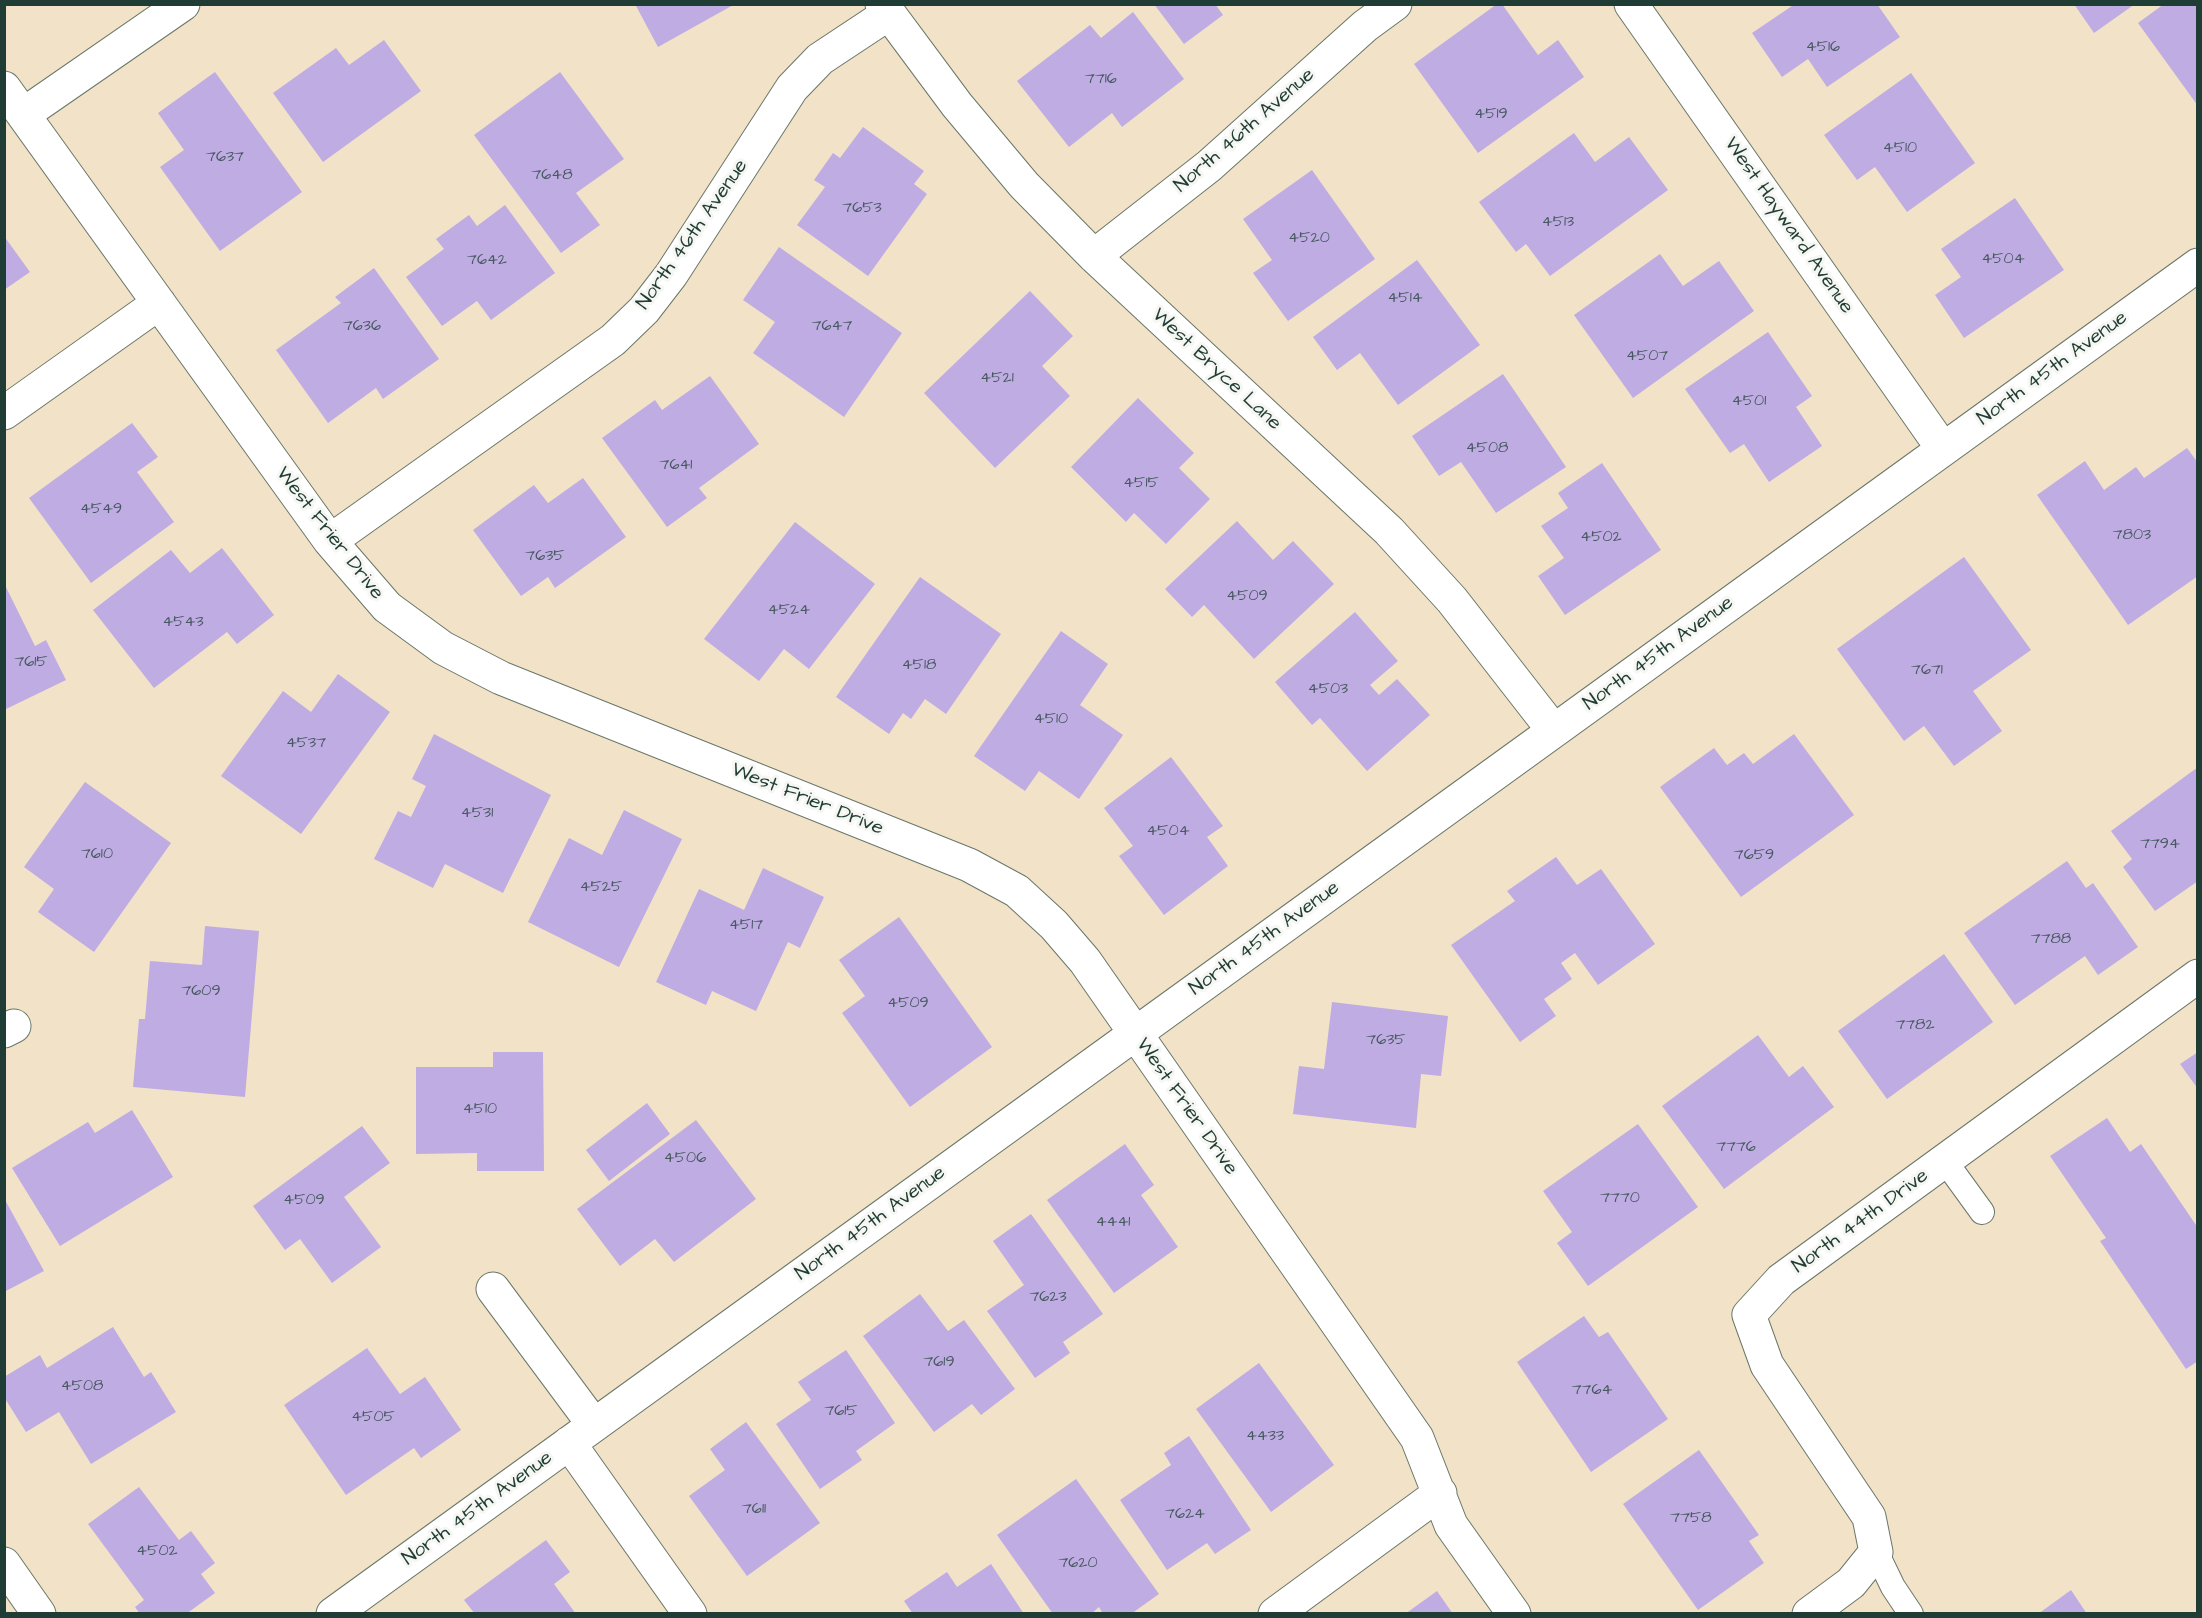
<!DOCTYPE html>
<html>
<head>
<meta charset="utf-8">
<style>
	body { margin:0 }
	#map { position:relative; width:2202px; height:1618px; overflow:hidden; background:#f2e2c8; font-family:"Architects Daughter",sans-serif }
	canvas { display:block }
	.frame { position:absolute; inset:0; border:6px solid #1f3d34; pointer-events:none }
</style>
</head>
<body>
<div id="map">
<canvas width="2202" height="1618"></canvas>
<div class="frame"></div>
</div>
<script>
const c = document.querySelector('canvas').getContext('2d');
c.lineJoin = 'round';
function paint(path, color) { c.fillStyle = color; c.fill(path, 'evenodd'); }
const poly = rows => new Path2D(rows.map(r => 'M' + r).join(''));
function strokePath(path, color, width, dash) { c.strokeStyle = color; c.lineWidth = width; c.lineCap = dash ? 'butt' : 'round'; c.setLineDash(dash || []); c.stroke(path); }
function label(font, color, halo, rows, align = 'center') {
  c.font = font + ' "Architects Daughter",sans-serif'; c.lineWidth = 6; c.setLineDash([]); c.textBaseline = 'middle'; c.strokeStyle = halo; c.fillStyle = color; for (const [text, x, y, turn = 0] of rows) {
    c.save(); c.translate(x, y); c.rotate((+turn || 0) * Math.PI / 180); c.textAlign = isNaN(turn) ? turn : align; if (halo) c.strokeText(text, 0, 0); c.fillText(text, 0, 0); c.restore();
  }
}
paint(poly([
	[635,4,735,4,658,47],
	[1154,4,1215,4,1223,15,1184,44],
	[1497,4,1502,4,1538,55,1558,40,1584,77,1478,153,1414,64],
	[1795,4,1877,4,1900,37,1827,87,1808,59,1782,77,1752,33],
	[2074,4,2135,4,2094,33],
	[2164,4,2198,4,2198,106,2138,23],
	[1133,12,1184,79,1122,127,1112,113,1069,147,1017,81,1090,25,1101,38],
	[384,40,421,91,323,162,273,93,336,48,349,65],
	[215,72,302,192,220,251,160,167,184,150,158,113],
	[560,72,624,159,576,193,600,225,561,253,474,135],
	[1911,73,1975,163,1907,212,1875,167,1857,180,1824,135],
	[863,127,924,171,914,184,927,194,868,276,797,225,825,187,814,180,833,153,840,158],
	[1574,133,1595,162,1629,137,1668,190,1550,276,1526,244,1516,252,1479,202],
	[1312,170,1375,259,1288,321,1253,273,1272,260,1243,219],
	[2015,198,2064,270,1964,338,1935,295,1961,277,1941,249],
	[505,205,555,273,491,320,477,301,442,326,406,277,444,249,436,239,469,215,477,226],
	[4,236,30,272,4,290],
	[779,247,902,333,844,417,753,353,775,322,743,300],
	[1660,254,1683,286,1719,261,1754,311,1633,398,1574,315],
	[1417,260,1480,345,1398,405,1360,353,1337,370,1313,337],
	[374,268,439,359,383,399,376,388,328,423,276,350,341,303,335,297],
	[1030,291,1073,336,1042,366,1070,396,995,468,924,393],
	[1768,332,1812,396,1796,407,1822,446,1769,482,1744,444,1730,453,1685,389],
	[1503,374,1566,467,1496,513,1461,462,1439,476,1412,436],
	[710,376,759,444,699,488,707,498,667,527,602,438,655,400,662,410],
	[1138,398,1194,453,1179,468,1210,499,1166,544,1134,513,1126,522,1071,467],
	[132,423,158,457,137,472,174,522,91,583,29,498],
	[2187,448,2198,463,2198,576,2128,625,2037,495,2085,461,2104,490,2136,467,2144,478],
	[1602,463,1661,550,1565,615,1538,576,1564,558,1541,526,1568,508,1558,493],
	[583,478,626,537,555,588,548,577,521,596,473,530,534,485,548,503],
	[1237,521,1273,560,1293,541,1334,584,1254,659,1204,605,1192,617,1165,589],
	[795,522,875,584,809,669,784,649,759,681,704,639],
	[222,548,274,615,237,644,227,632,154,688,93,610,171,550,190,573],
	[1964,557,2031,650,1973,691,2002,731,1954,766,1924,726,1904,741,1837,649],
	[920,577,1001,634,946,714,925,699,911,719,903,713,889,734,836,697],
	[4,583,35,646,46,640,66,680,4,710],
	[1355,612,1398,661,1370,685,1379,695,1397,679,1430,715,1367,771,1320,718,1312,725,1275,682],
	[1061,631,1108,664,1080,705,1123,735,1079,799,1039,771,1025,791,974,756],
	[338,674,390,712,301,834,221,776,283,691,311,712],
	[434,734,551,795,503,893,445,864,433,888,374,859,398,811,411,817,426,786,412,779],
	[1794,734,1854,815,1741,897,1660,787,1714,748,1727,765,1744,753,1753,764],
	[1171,757,1223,826,1207,837,1228,866,1164,915,1119,856,1133,846,1104,808],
	[2198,767,2198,881,2155,911,2123,867,2132,859,2111,831],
	[85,782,171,843,94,952,38,912,54,889,24,867],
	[624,810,682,839,619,967,528,922,569,838,602,855],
	[1556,857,1577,885,1601,869,1655,944,1598,985,1575,953,1561,963,1572,979,1544,999,1556,1016,1520,1042,1451,945,1515,901,1507,891],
	[2067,861,2086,888,2093,883,2138,947,2098,975,2085,956,2015,1005,1964,933],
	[763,868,824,897,800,948,788,942,756,1011,712,991,706,1005,656,982,699,889,744,910],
	[899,917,992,1047,910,1107,842,1013,865,996,839,960],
	[205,926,259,931,245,1097,133,1087,139,1019,145,1019,150,961,202,965],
	[1944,954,1993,1022,1887,1099,1838,1031],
	[1332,1002,1448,1016,1441,1076,1421,1074,1416,1128,1293,1114,1299,1066,1324,1069],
	[1758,1035,1789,1077,1803,1066,1834,1107,1724,1189,1662,1106],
	[493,1052,543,1052,544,1171,477,1171,477,1153,416,1154,416,1067,493,1067],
	[2198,1052,2198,1089,2180,1064],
	[647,1103,670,1134,609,1181,586,1150],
	[132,1110,173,1177,60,1246,12,1168,88,1122,95,1133],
	[2107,1118,2130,1152,2141,1144,2198,1228,2198,1361,2186,1369,2100,1241,2106,1238,2050,1156],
	[696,1120,756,1199,674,1262,655,1239,620,1266,577,1209],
	[1638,1124,1698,1207,1588,1286,1557,1243,1572,1232,1543,1191],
	[362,1126,390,1163,344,1197,381,1247,332,1283,300,1239,285,1250,253,1206],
	[1125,1144,1154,1185,1141,1195,1178,1247,1114,1293,1047,1200],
	[4,1198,44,1271,4,1292],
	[1031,1214,1103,1314,1063,1342,1070,1353,1035,1378,987,1311,1024,1285,993,1241],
	[920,1294,948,1331,964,1320,1015,1389,981,1415,972,1404,934,1432,863,1336],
	[1584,1316,1599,1337,1608,1332,1668,1419,1591,1472,1517,1362],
	[113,1327,144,1377,151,1372,176,1412,91,1464,59,1412,26,1432,4,1397,4,1377,40,1355,47,1368],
	[367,1348,400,1394,425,1377,461,1430,421,1458,414,1448,346,1495,284,1405],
	[846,1350,895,1423,856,1451,862,1460,820,1489,776,1424,811,1400,798,1382],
	[1259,1363,1334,1465,1271,1512,1196,1409],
	[746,1422,820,1523,747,1576,689,1496,725,1470,710,1449],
	[1189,1436,1251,1530,1215,1554,1207,1543,1167,1570,1120,1500,1171,1465,1164,1453],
	[1699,1450,1759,1535,1749,1541,1764,1563,1698,1610,1623,1504],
	[1076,1479,1159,1594,1131,1614,1103,1614,1099,1607,1091,1614,1053,1614,997,1535],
	[139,1487,179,1540,191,1531,215,1563,201,1574,215,1593,186,1614,140,1614,135,1607,144,1600,88,1524],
	[546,1540,570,1572,554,1584,576,1614,475,1614,464,1600],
	[991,1564,1024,1614,913,1614,904,1601,947,1572,957,1587],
	[2071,1590,2087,1614,2038,1614],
	[1437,1591,1453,1614,1405,1614]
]), '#bface3');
const lane = poly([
	[1945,1161,1982,1212],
	[1876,1552,1893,1587,1911,1614]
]);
const street = poly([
	[882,4,957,105,1024,185,1094,256,1389,531,1452,600,1554,731],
	[1631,4,1943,449],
	[4,88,330,541,387,607,443,648,501,678,969,865,1017,891,1054,925,1085,961,1417,1438,1451,1525,1514,1614],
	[24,114,183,4],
	[1094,256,1209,166,1365,26,1395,4],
	[4,413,159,303],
	[330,541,613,340,644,310,671,275,792,88,820,59,888,14],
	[4,1031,14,1026],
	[493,1289,594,1425],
	[569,1443,690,1614],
	[4,1564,39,1614],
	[333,1614,2198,265],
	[1275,1614,1440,1493],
	[1809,1614,1851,1583,1876,1552,1869,1517,1767,1365,1749,1315,1781,1280,2198,976]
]);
strokePath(lane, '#697768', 26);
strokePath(street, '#697768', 35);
strokePath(lane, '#fff', 24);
strokePath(street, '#fff', 33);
label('16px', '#475960', null, [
	["4516",1823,48],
	["7716",1101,80],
	["4519",1491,115],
	["4510",1900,149],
	["7637",225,158],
	["7648",552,176],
	["7653",862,209],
	["4513",1558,223],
	["4520",1309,239],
	["4504",2003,260],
	["7642",487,261],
	["4514",1405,299],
	["7636",362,327],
	["7647",832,327],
	["4507",1647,357],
	["4521",997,379],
	["4501",1749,402],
	["4508",1487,449],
	["7641",676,466],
	["4515",1141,484],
	["4549",101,510],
	["7803",2132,536],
	["4502",1601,538],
	["7635",545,557],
	["4509",1247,597],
	["4524",789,611],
	["4543",183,623],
	["7615",31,663],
	["4518",919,666],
	["7671",1927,671],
	["4503",1328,690],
	["4510",1051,720],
	["4537",306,744],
	["4531",477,814],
	["4504",1168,832],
	["7794",2160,845],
	["7610",97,855],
	["7659",1754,856],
	["4525",601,888],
	["4517",746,926],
	["7788",2051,940],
	["7609",201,992],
	["4509",908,1004],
	["7782",1915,1026],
	["7635",1386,1041],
	["4510",480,1110],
	["7776",1736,1148],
	["4506",685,1159],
	["7770",1620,1199],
	["4509",304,1201],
	["4441",1113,1223],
	["7623",1048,1298],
	["7619",939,1363],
	["4508",82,1387],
	["7764",1592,1391],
	["7615",841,1412],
	["4505",373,1418],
	["4433",1265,1437],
	["7611",754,1510],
	["7624",1185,1515],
	["7758",1691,1519],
	["4502",157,1552],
	["7620",1078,1564]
]);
label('20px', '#1f3d34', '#f6f6f2', [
	["North 46th Avenue",1245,131,-41],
	["West Hayward Avenue",1788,226,55],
	["North 46th Avenue",693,235,-55],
	["North 45th Avenue",2053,369,-36],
	["West Bryce Lane",1216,370,43],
	["West Frier Drive",329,534,52],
	["North 45th Avenue",1659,654,-36],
	["West Frier Drive",807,800,22],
	["North 45th Avenue",1265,939,-36],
	["West Frier Drive",1186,1107,55],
	["North 44th Drive",1861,1222,-36],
	["North 45th Avenue",871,1224,-36],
	["North 45th Avenue",478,1509,-36]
]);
</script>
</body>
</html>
